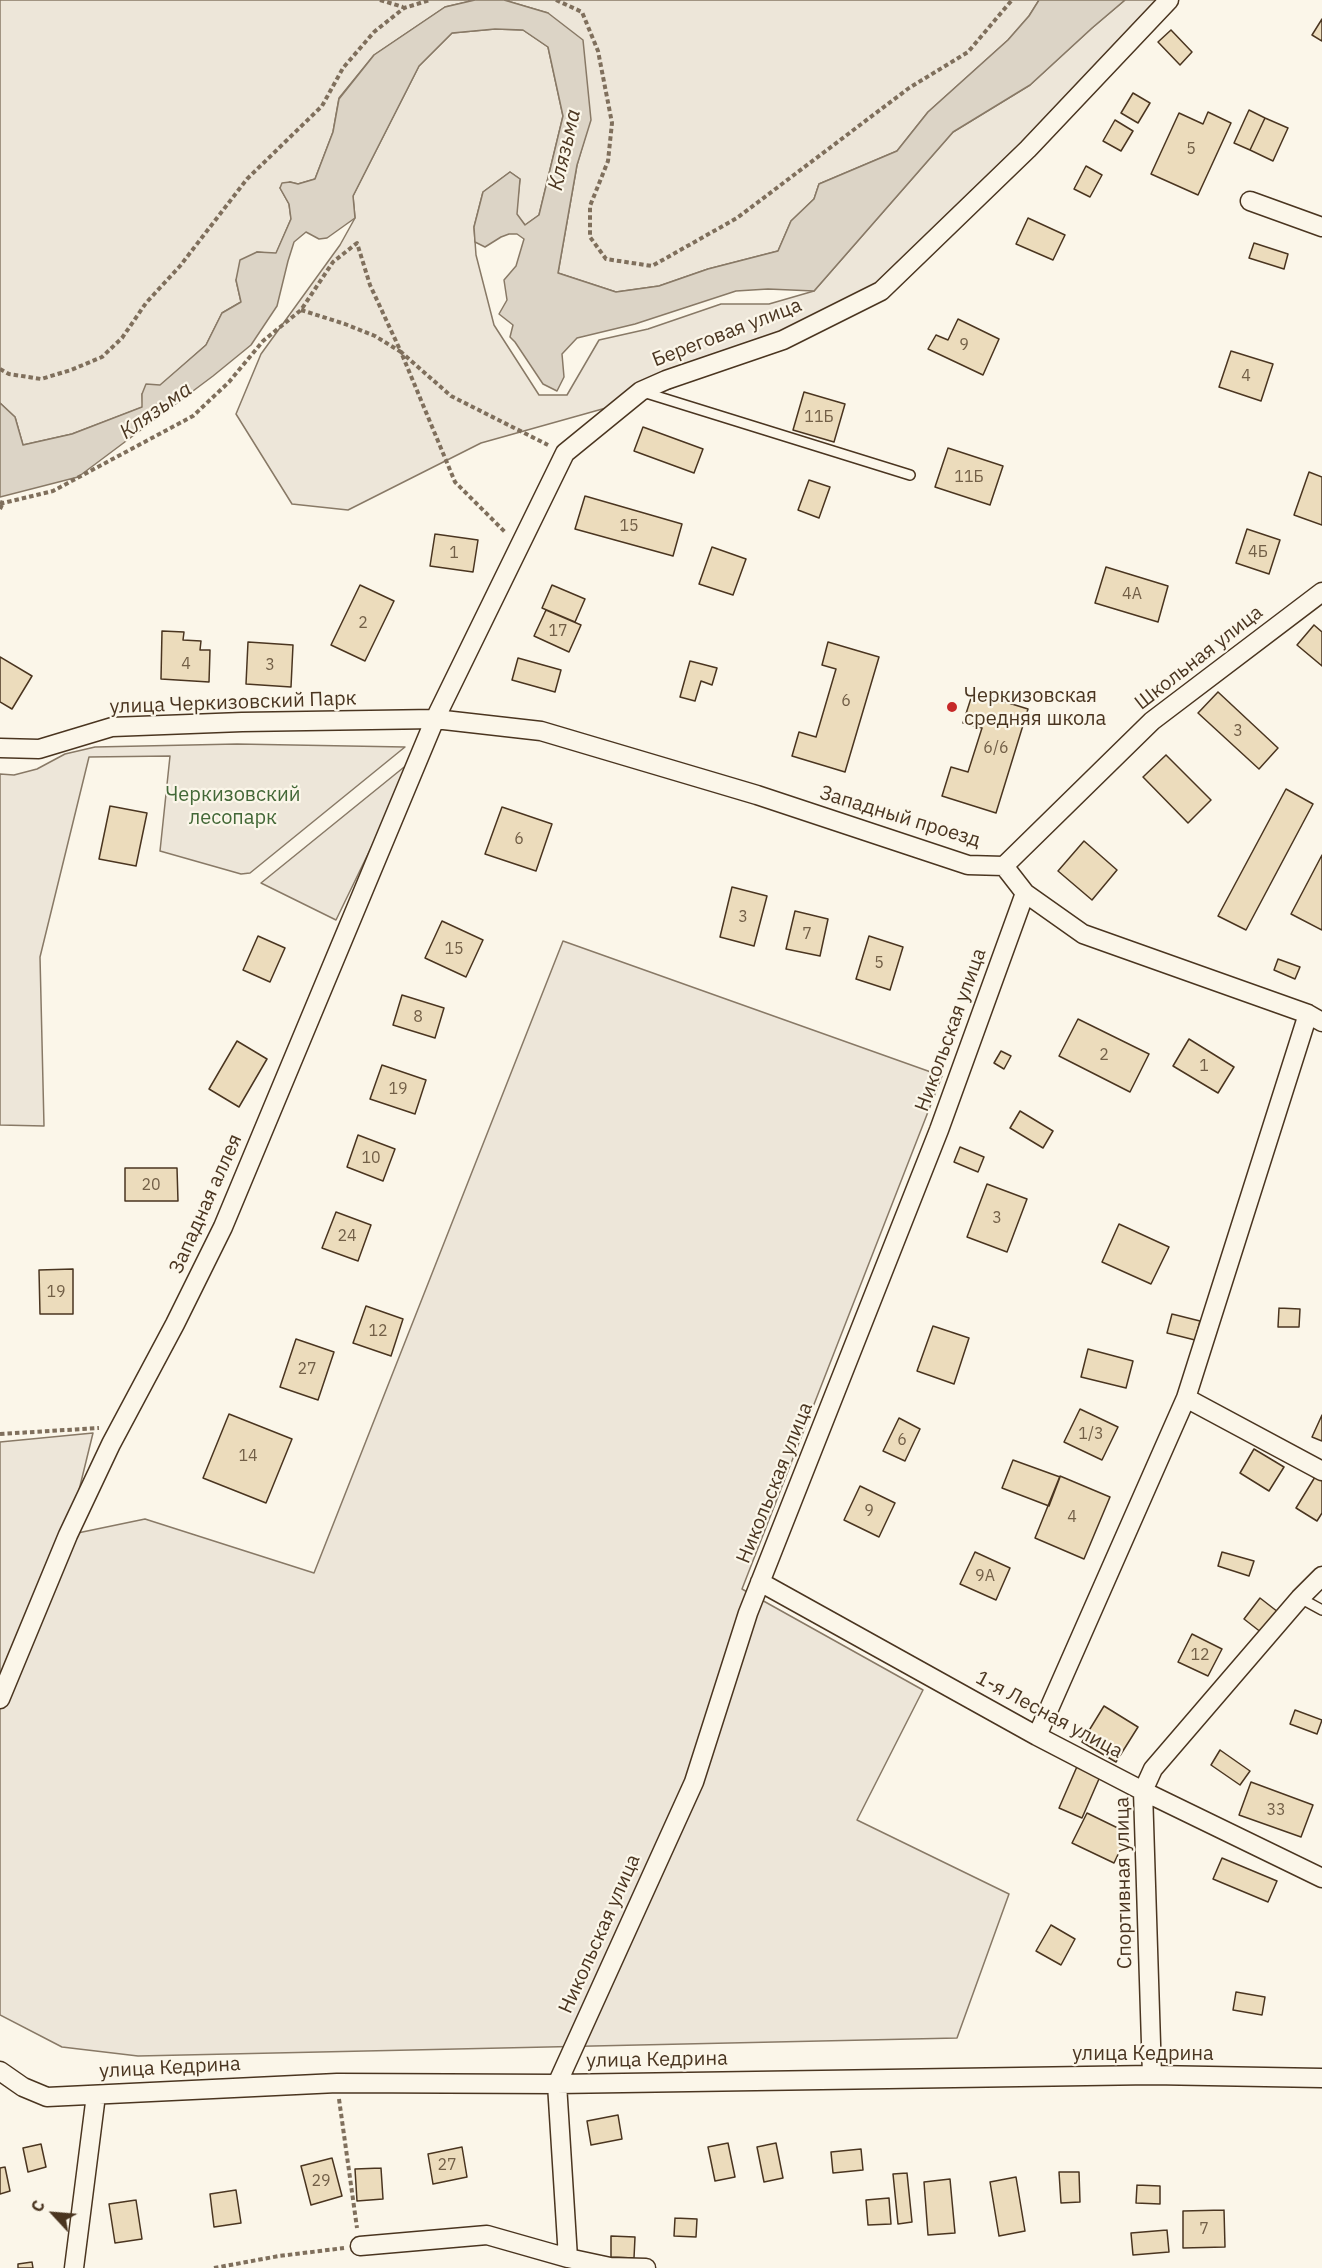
<!DOCTYPE html>
<html>
<head>
<meta charset="utf-8">
<style>
	body { margin:0 }
	#map { position:relative; width:1322px; height:2268px; overflow:hidden; background:#fbf6e9; font-family:"IBM Plex Sans",sans-serif }
	canvas { display:block }
	.north { position:absolute; left:24px; top:2184px; width:60px; height:60px; -webkit-text-stroke:4px #fbf6e9; paint-order:stroke; rotate:296deg; font-size:16px; font-weight:700; line-height:24px; text-align:center; color:#4a3520 }
	.north::after { content:''; display:block; margin:auto; width:21px; height:27px; background:#4a3520; clip-path:polygon(50% 0,100% 100%,50% 72%,0 100%) }
</style>
</head>
<body>
<div id="map">
<canvas width="1322" height="2268"></canvas>
<div class="north">С</div>
</div>
<script>
const c = document.querySelector('canvas').getContext('2d');
c.lineJoin = 'round';
function paint(path, color) { c.fillStyle = color; c.fill(path, 'evenodd'); }
const poly = rows => new Path2D(rows.map(r => 'M' + r).join(''));
function strokePath(path, color, width, dash) { c.strokeStyle = color; c.lineWidth = width; c.lineCap = dash ? 'butt' : 'round'; c.setLineDash(dash || []); c.stroke(path); }
function label(font, color, halo, rows, align = 'center') {
  c.font = font + ' "IBM Plex Sans",sans-serif'; c.lineWidth = 4.5; c.setLineDash([]); c.textBaseline = 'middle'; c.strokeStyle = halo; c.fillStyle = color; for (const [text, x, y, turn = 0] of rows) {
    c.save(); c.translate(x, y); c.rotate((+turn || 0) * Math.PI / 180); c.textAlign = isNaN(turn) ? turn : align; if (halo) c.strokeText(text, 0, 0); c.fillText(text, 0, 0); c.restore();
  }
}
const green = poly([
	[0,0,475,0,445,7,374,55,339,98,333,132,315,179,298,184,290,182,280,188,289,204,291,219,276,254,257,252,236,280,241,302,222,313,206,345,160,386,142,394,143,407,72,434,23,445,15,417,0,403,0,0],
	[504,0,1039,0,1029,16,1008,40,928,112,897,151,819,184,814,199,791,221,778,251,708,269,659,286,616,292,558,273,577,165,590,120,548,13,504,0],
	[1125,0,1166,0,881,291,792,336,663,392,481,443,348,510,292,504,236,414,261,354,340,245,355,218,353,196,419,66,452,33,495,29,523,30,548,47,563,116,539,215,525,225,516,214,520,179,510,172,483,192,474,227,476,255,494,325,539,395,567,395,599,340,648,329,721,304,769,304,814,291,953,132,1030,85,1092,28,1125,0],
	[237,744,405,747,250,873,241,874,160,851,170,756,89,757,40,957,44,1126,0,1125,0,774,14,775,37,769,65,754,95,747,237,744],
	[414,759,336,920,261,883,414,759],
	[563,941,942,1076,742,1589,923,1690,857,1820,1009,1894,957,2038,138,2056,62,2047,0,2015,0,1442,93,1433,68,1535,145,1519,314,1573,563,941]
]);
paint(green, '#ede6d9');
strokePath(green, '#887966', 1.5);
const water = poly([
	[475,0,504,0,548,13,583,40,591,120,577,165,558,273,616,292,659,286,708,269,778,251,791,221,814,199,819,184,897,151,928,112,1008,40,1029,16,1039,0,1125,0,1092,28,1030,85,953,132,814,291,768,289,736,291,635,324,577,338,562,354,564,377,557,391,543,384,515,342,510,337,513,325,499,314,507,300,504,280,516,266,524,239,517,234,509,234,501,237,485,247,475,242,474,227,483,192,510,172,520,179,517,214,525,225,539,215,563,116,548,47,523,30,495,29,452,33,419,66,353,196,355,218,327,238,319,239,306,232,294,242,288,261,277,306,251,345,213,376,78,477,0,497,0,403,15,417,23,445,72,434,142,407,142,394,146,384,160,385,206,345,222,313,241,302,236,280,240,260,257,252,276,253,291,219,289,204,280,188,282,183,290,182,298,184,315,179,333,132,339,99,374,55,445,7,475,0]
]);
paint(water, '#dcd4c6');
strokePath(water, '#887966', 1.5);
const building = poly([
	[1322,19,1322,41,1312,35,1322,19],
	[1171,30,1192,52,1180,65,1158,42,1171,30],
	[1133,93,1150,103,1138,123,1121,113,1133,93],
	[1249,110,1265,118,1250,150,1234,143,1249,110],
	[1208,112,1231,123,1198,195,1151,174,1179,113,1203,124,1208,112],
	[1265,118,1288,128,1273,161,1250,150,1265,118],
	[1115,120,1133,131,1121,151,1103,141,1115,120],
	[1086,166,1102,175,1090,197,1074,189,1086,166],
	[1028,218,1065,235,1053,260,1016,244,1028,218],
	[1254,243,1288,254,1284,269,1249,258,1254,243],
	[958,319,999,339,983,375,928,349,936,335,948,340,958,319],
	[1231,351,1273,364,1261,401,1219,387,1231,351],
	[804,392,845,404,834,442,793,430,804,392],
	[643,427,703,449,694,473,634,451,643,427],
	[948,448,1003,466,990,505,935,487,948,448],
	[1309,472,1322,477,1322,525,1294,515,1309,472],
	[809,480,830,487,819,518,798,510,809,480],
	[585,496,682,524,673,556,575,529,585,496],
	[1247,529,1280,540,1269,574,1236,563,1247,529],
	[435,534,478,540,473,572,430,566,435,534],
	[712,547,746,559,733,595,699,584,712,547],
	[1106,567,1168,586,1158,622,1095,603,1106,567],
	[360,585,394,601,365,661,331,645,360,585],
	[552,585,585,599,575,622,542,608,552,585],
	[546,610,581,625,569,652,534,636,546,610],
	[1314,625,1322,632,1322,666,1297,645,1314,625],
	[162,631,184,632,183,640,201,641,200,650,210,650,209,682,161,679,162,631],
	[248,642,293,645,291,687,246,684,248,642],
	[828,642,879,657,845,772,792,756,799,732,816,737,836,669,822,665,828,642],
	[0,657,32,676,12,709,0,702,0,657],
	[518,658,561,670,555,692,512,680,518,658],
	[690,661,717,668,712,685,701,681,695,701,680,697,690,661],
	[973,692,1028,709,996,813,942,796,951,767,968,772,982,728,963,723,973,692],
	[1218,692,1278,748,1259,769,1198,713,1218,692],
	[1166,755,1211,800,1188,823,1143,777,1166,755],
	[1286,789,1313,804,1246,930,1218,916,1286,789],
	[110,806,147,813,136,866,99,859,110,806],
	[502,807,552,824,536,871,485,854,502,807],
	[1084,841,1117,870,1092,900,1058,871,1084,841],
	[1322,855,1322,930,1291,914,1322,855],
	[732,887,767,896,754,946,720,937,732,887],
	[795,911,828,919,820,956,786,949,795,911],
	[442,921,483,940,466,977,425,958,442,921],
	[258,936,285,948,270,982,243,970,258,936],
	[869,936,903,947,890,990,856,979,869,936],
	[1278,959,1300,967,1295,979,1274,970,1278,959],
	[402,995,444,1008,435,1038,393,1025,402,995],
	[1078,1019,1149,1054,1130,1092,1059,1056,1078,1019],
	[1189,1039,1234,1067,1218,1093,1173,1066,1189,1039],
	[237,1041,267,1059,239,1107,209,1089,237,1041],
	[1001,1051,1011,1056,1004,1069,994,1063,1001,1051],
	[382,1065,426,1080,415,1114,370,1099,382,1065],
	[1020,1111,1053,1131,1043,1148,1010,1128,1020,1111],
	[358,1135,395,1149,383,1181,347,1167,358,1135],
	[960,1147,984,1157,978,1172,954,1162,960,1147],
	[125,1168,177,1168,178,1201,125,1201,125,1168],
	[987,1184,1027,1199,1007,1252,967,1237,987,1184],
	[336,1212,371,1225,358,1261,322,1248,336,1212],
	[1119,1224,1169,1247,1151,1284,1102,1262,1119,1224],
	[73,1269,73,1314,40,1314,39,1270,73,1269],
	[366,1306,403,1319,391,1356,353,1343,366,1306],
	[1279,1308,1300,1309,1299,1327,1278,1327,1279,1308],
	[1172,1314,1200,1321,1195,1340,1167,1333,1172,1314],
	[933,1326,969,1338,954,1384,917,1371,933,1326],
	[296,1339,334,1352,318,1400,280,1387,296,1339],
	[1088,1349,1133,1361,1126,1388,1081,1377,1088,1349],
	[1080,1409,1118,1427,1102,1460,1064,1442,1080,1409],
	[229,1414,292,1439,266,1503,203,1478,229,1414],
	[1322,1415,1322,1441,1312,1437,1322,1415],
	[899,1418,920,1429,905,1461,883,1451,899,1418],
	[1254,1449,1284,1467,1269,1491,1240,1473,1254,1449],
	[1013,1460,1060,1477,1049,1506,1002,1488,1013,1460],
	[1060,1476,1110,1497,1084,1559,1035,1538,1060,1476],
	[1315,1477,1322,1481,1322,1513,1317,1521,1296,1508,1315,1477],
	[860,1486,895,1503,879,1537,844,1520,860,1486],
	[975,1552,1010,1568,996,1600,960,1584,975,1552],
	[1222,1552,1254,1561,1249,1576,1218,1566,1222,1552],
	[1260,1598,1278,1612,1262,1633,1244,1619,1260,1598],
	[1192,1634,1222,1649,1208,1676,1178,1662,1192,1634],
	[1104,1706,1138,1727,1116,1762,1082,1742,1104,1706],
	[1295,1710,1322,1720,1317,1734,1290,1724,1295,1710],
	[1220,1750,1250,1771,1240,1785,1211,1765,1220,1750],
	[1079,1762,1102,1772,1082,1818,1059,1808,1079,1762],
	[1251,1782,1313,1805,1301,1837,1239,1815,1251,1782],
	[1087,1813,1128,1833,1114,1863,1072,1843,1087,1813],
	[1222,1858,1277,1881,1268,1902,1213,1879,1222,1858],
	[1051,1925,1075,1939,1061,1965,1036,1951,1051,1925],
	[1236,1992,1265,1997,1262,2015,1233,2010,1236,1992],
	[618,2115,622,2139,591,2145,587,2121,618,2115],
	[728,2143,735,2177,715,2181,708,2147,728,2143],
	[776,2143,783,2178,764,2182,757,2147,776,2143],
	[41,2144,46,2167,28,2172,23,2148,41,2144],
	[462,2147,467,2177,433,2184,428,2154,462,2147],
	[861,2149,863,2170,833,2173,831,2152,861,2149],
	[332,2158,342,2196,311,2205,301,2166,332,2158],
	[5,2167,10,2191,0,2194,0,2168,5,2167],
	[381,2168,383,2199,357,2201,355,2169,381,2168],
	[1059,2172,1079,2172,1080,2202,1061,2203,1059,2172],
	[907,2173,912,2222,898,2224,893,2174,907,2173],
	[1016,2177,1025,2231,999,2236,990,2182,1016,2177],
	[950,2179,955,2233,928,2235,924,2182,950,2179],
	[1137,2185,1160,2186,1160,2204,1136,2203,1137,2185],
	[236,2190,241,2223,214,2227,210,2194,236,2190],
	[889,2198,891,2224,868,2225,866,2200,889,2198],
	[136,2200,142,2239,115,2243,109,2204,136,2200],
	[1224,2210,1225,2247,1183,2248,1183,2211,1224,2210],
	[675,2218,697,2219,696,2237,674,2236,675,2218],
	[1167,2230,1169,2252,1133,2255,1131,2233,1167,2230],
	[611,2236,635,2237,634,2258,611,2257,611,2236],
	[32,2262,33,2268,18,2268,18,2264,32,2262]
]);
paint(building, '#ecdcbc');
strokePath(building, '#4a3520', 1.5);
const lane = poly([
	[643,392,910,475],
	[1300,1598,1322,1610]
]);
const street = poly([
	[1250,201,1322,227],
	[0,748,39,749,112,727,242,722,435,719,541,731,757,795,968,865,1004,866,1025,893,1083,934,1308,1014,1322,1022],
	[1004,866,1152,721,1322,592],
	[1186,1398,1322,1471],
	[760,1582,1037,1736,1143,1791,1322,1878],
	[0,1699,68,1535,111,1444,175,1324,223,1227,435,719,565,453,641,391,666,380,783,340,881,291,1028,149,1169,0],
	[1037,1736,1186,1398,1308,1014],
	[0,2071,23,2087,47,2097,337,2083,557,2084,1152,2075,1322,2078],
	[1152,2075,1143,1791,1153,1769,1300,1598,1322,1576],
	[360,2246,487,2235,568,2258],
	[74,2268,96,2095],
	[646,2268,610,2267,568,2258,557,2084,694,1782,748,1613,939,1130,1025,893]
]);
strokePath(lane, '#4a3520', 12);
strokePath(street, '#4a3520', 21);
strokePath(poly([
	[380,0,403,7],
	[556,0,582,12,598,51,612,123,608,161,590,206,590,237,606,259,652,266,737,218,909,88,968,52,1012,0],
	[301,310,345,324,375,336,401,352,455,482,506,533],
	[0,369,9,374,41,379,71,370,102,357,122,338,146,303,180,266,247,179,322,106,343,68,374,32,404,8,430,0],
	[0,502,3,503,53,491,193,416,229,382,263,341,301,310,333,262,357,243,370,285,401,352,451,396,548,445],
	[0,509,3,503],
	[0,1434,99,1428],
	[339,2099,357,2228],
	[214,2268,279,2256,344,2248]
]), '#7f6f5c', 4, [4.5, 3]);
strokePath(lane, '#fbf6e9', 9);
strokePath(street, '#fbf6e9', 18);
for (const [x, y, r, color] of [
	[952,707,6,"#c62828"]
]) { const dot = new Path2D(); dot.arc(x, y, r, 0, 2 * Math.PI); c.fillStyle = color; c.fill(dot); strokePath(dot, '#fbf6e9', 2); }
label('16px', '#725f47', null, [
	["5",1191,149],
	["9",964,345],
	["4",1246,376],
	["11Б",819,417],
	["11Б",969,477],
	["15",629,526],
	["4Б",1258,552],
	["1",454,553],
	["4А",1132,594],
	["2",363,623],
	["17",558,631],
	["4",186,664],
	["3",270,665],
	["6",846,701],
	["3",1238,731],
	["6/6",996,748],
	["6",519,839],
	["3",743,917],
	["7",807,934],
	["15",454,949],
	["5",879,963],
	["8",418,1017],
	["2",1104,1055],
	["1",1204,1066],
	["19",398,1089],
	["10",371,1158],
	["20",151,1185],
	["3",997,1218],
	["24",347,1236],
	["19",56,1292],
	["12",378,1331],
	["27",307,1369],
	["1/3",1091,1434],
	["6",902,1440],
	["14",248,1456],
	["9",869,1511],
	["4",1072,1517],
	["9А",985,1576],
	["12",1200,1655],
	["33",1276,1810],
	["27",447,2165],
	["29",321,2181],
	["7",1204,2229]
]);
label('20px', '#4a3520', '#fbf6e9', [
	["Береговая улица",727,333,-21],
	["Школьная улица",1199,658,-38],
	["улица Черкизовский Парк",233,703,-2],
	["Западный проезд",900,817,17],
	["Никольская улица",951,1030,-70],
	["Западная аллея",206,1204,-66],
	["Никольская улица",775,1483,-68],
	["1-я Лесная улица",1049,1715,28],
	["Спортивная улица",1124,1883,-91],
	["Никольская улица",600,1934,-66],
	["улица Кедрина",1143,2054],
	["улица Кедрина",657,2060,-1],
	["улица Кедрина",170,2068,-3]
]);
label('20px', '#4a3520', '#fbf6e9', [
	["Черкизовская",964,696],
	["средняя школа",964,719]
], 'left');
label('20px', '#436837', '#fbf6e9', [
	["Черкизовский",233,795],
	["лесопарк",233,818]
]);
label('italic 21px', '#4a3520', '#fbf6e9', [
	["Клязьма",565,150,-77],
	["Клязьма",156,411,-35]
]);
</script>
</body>
</html>
